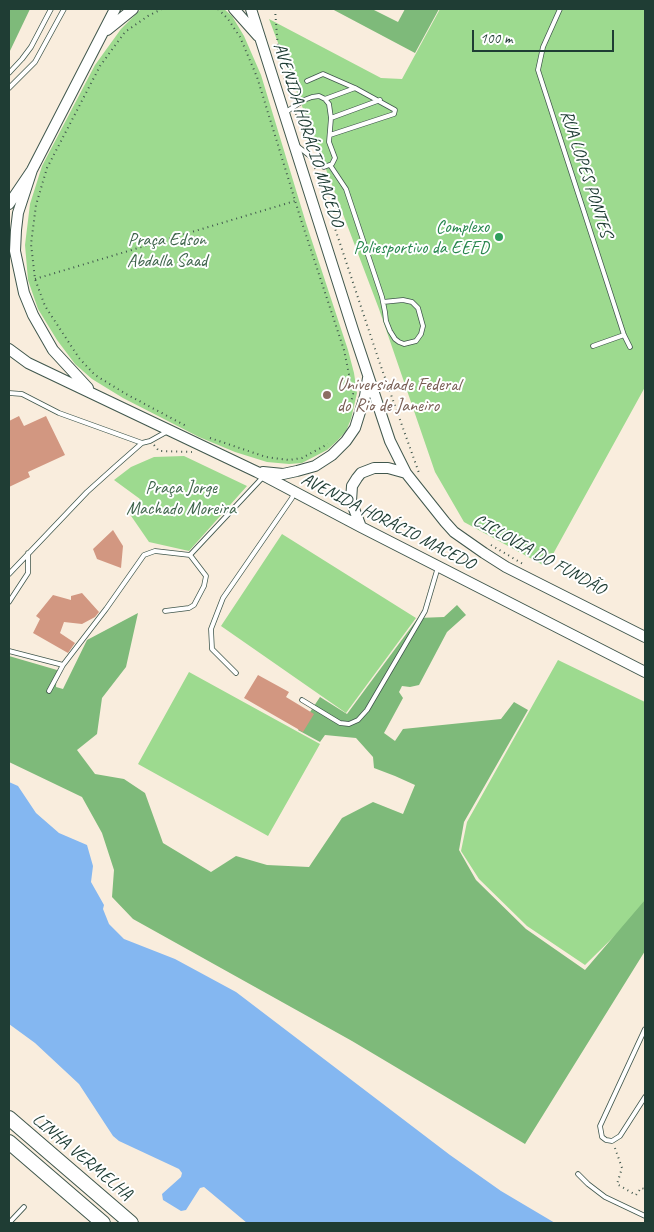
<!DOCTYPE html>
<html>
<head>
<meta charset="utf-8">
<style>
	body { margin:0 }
	#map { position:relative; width:654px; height:1232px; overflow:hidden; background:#f9eddd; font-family:Caveat,sans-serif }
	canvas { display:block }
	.frame { position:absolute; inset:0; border:10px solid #1f3d34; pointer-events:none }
	.scale { position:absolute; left:472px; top:30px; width:142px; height:22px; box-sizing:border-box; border:2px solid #1f3d34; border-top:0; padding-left:6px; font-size:15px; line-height:18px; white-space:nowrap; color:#1f3d34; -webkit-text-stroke:4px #fff; paint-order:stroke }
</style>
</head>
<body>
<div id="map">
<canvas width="654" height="1232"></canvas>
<div class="frame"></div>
<div class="scale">100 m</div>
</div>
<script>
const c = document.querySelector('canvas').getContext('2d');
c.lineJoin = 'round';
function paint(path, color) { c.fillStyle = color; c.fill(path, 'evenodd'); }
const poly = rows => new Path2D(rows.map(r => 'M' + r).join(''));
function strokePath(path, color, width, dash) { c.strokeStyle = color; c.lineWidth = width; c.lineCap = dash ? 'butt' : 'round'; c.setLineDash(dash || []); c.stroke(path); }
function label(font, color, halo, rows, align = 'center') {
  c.font = font + ' Caveat,sans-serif'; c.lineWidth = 4; c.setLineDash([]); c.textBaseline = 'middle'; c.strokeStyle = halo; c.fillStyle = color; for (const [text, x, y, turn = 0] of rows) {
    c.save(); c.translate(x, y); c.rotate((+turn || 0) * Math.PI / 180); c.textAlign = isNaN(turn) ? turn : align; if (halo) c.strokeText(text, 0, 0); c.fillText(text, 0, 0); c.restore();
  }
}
paint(poly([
	[141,9,224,9,232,16,244,36,261,75,306,223,348,350,354,373,357,393,351,419,346,431,337,441,327,450,302,463,289,464,267,462,235,452,199,437,123,398,92,379,75,364,57,340,38,309,28,280,25,245,30,204,42,166,95,65,121,29],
	[440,9,645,9,645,387,547,565,544,563,543,565,464,522,435,472,379,309,269,19,381,78,402,79],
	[184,456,247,486,189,551,149,542,127,510,140,499,114,480,131,467,154,457],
	[282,534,416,618,346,713,221,626],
	[558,660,645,702,645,906,585,965,527,926,479,879,461,851,467,822],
	[189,672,320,744,268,836,138,764]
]), '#9dda8f');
paint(poly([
	[9,9,30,9,9,53],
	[332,9,372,9,398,22,405,9,439,9,415,53],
	[457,605,466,615,447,632,419,685,410,687,402,686,399,692,403,698,384,733,395,741,403,729,501,719,514,702,528,710,464,822,459,850,476,880,526,929,585,970,645,900,645,951,525,1144,352,1041,133,919,112,897,114,870,102,833,82,797,9,762,9,656,57,670,56,687,63,689,87,640,138,613,126,667,102,698,97,734,77,750,95,774,124,779,145,793,163,843,211,872,236,856,267,865,309,867,342,818,373,802,403,814,415,785,395,776,374,768,373,757,356,738,325,735,320,742,298,730,320,697,347,714,418,618,444,617]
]), '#7eba7a');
paint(poly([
	[9,782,18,786,36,813,59,833,87,845,93,866,91,882,104,905,103,909,109,924,124,939,175,959,236,992,450,1155,501,1191,555,1223,247,1223,204,1187,200,1188,186,1210,181,1211,163,1200,162,1194,181,1177,182,1173,179,1169,119,1141,113,1136,79,1084,35,1043,9,1024]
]), '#84b7f1');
paint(poly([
	[19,416,24,426,46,416,65,455,28,472,30,477,9,487,9,421],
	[113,530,123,546,121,568,97,559,93,549],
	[82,593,99,612,95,617,82,624,64,622,60,633,75,643,68,653,33,633,40,619,36,616,53,595,71,600,71,596],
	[258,675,289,692,286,697,314,714,303,732,244,698]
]), '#d29781');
const lane = poly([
	[560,9,543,47,538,70,624,335,630,347],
	[9,73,22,59,31,47,51,9],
	[307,81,323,74,355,88,395,110,394,114,330,135],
	[9,88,35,62,64,9],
	[325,99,355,88],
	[286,112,304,100,312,97,319,96,325,99,329,104,331,118,329,142,335,158,332,164,324,167,296,145],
	[331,118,380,100],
	[330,165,346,189,382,297,385,312,386,321,390,331,395,339,399,342,404,344,416,341,421,334,423,326,418,308,412,302,403,300,383,302],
	[593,346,624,335],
	[9,393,22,394,59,413,142,443],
	[9,574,87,492,117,465,142,443,150,441,168,431],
	[9,602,28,573,28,553],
	[165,611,189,608,194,605,204,586,206,576,190,555],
	[9,651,63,665,106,609,144,555,155,551,190,555,263,477],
	[236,673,212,649,211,629,223,598,292,498,294,492],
	[49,691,63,665],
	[302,700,340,723,349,724,358,720,367,710,425,611,438,567],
	[645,1029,600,1126,602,1137,606,1140,612,1141,620,1136,645,1097],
	[578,1174,588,1184,605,1197,645,1216],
	[9,1223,24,1207]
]);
const secondary = poly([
	[234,9,258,36],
	[251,9,353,330,390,441,406,473,445,522,454,532,484,553,506,567,645,637],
	[107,30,133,9],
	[32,170,18,213,16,230,15,251,24,293,33,315,53,350,88,388],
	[9,204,32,170,115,9],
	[9,349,28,363,257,472,361,527,645,672],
	[263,472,283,474,297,471,315,466,332,455,346,441,355,428,365,396,368,378],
	[361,527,351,501,352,486,357,478,361,473,374,468,388,468,406,473]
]);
const highway = poly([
	[9,1118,131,1223],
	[9,1142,103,1223]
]);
strokePath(lane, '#40574d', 5.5);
strokePath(secondary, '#40574d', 12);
strokePath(highway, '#40574d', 16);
strokePath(poly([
	[162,9,148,16,125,32,100,66,47,168,36,205,31,244,35,279,45,306,79,358,95,375,126,394,188,427],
	[218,9,228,19,240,37,257,77,302,223,344,350,353,394,350,407],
	[275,9,279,62,292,100],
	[296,114,307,145],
	[315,168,379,361,419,473],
	[35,279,295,201],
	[210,438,266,457,289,460,302,458,328,444],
	[154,445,159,451,192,452],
	[491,545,523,564],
	[615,1148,622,1168,617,1184,636,1195,641,1188,645,1189]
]), '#40574d', 2, [1, 4]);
strokePath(lane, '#fff', 4);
strokePath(secondary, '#fff', 10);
strokePath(highway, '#fff', 14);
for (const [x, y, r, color] of [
	[499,237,5,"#2e9e5b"],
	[327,395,5,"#8d6e63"]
]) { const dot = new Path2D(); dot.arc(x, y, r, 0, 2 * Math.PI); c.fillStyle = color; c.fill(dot); strokePath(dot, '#fff', 2); }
label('18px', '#1f3d34', '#fff', [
	["AVENIDA HORÁCIO MACEDO",308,135,72],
	["RUA LOPES PONTES",586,174,72],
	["AVENIDA HORÁCIO MACEDO",388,522,27],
	["CICLOVIA DO FUNDÃO",539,555,29],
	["LINHA VERMELHA",82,1157,40]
]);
label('18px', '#27864d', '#fff', [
	["Complexo",489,227],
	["Poliesportivo da EEFD",489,248]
], 'right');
label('18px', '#3e644b', '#fff', [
	["Praça Edson",167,240],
	["Abdalla Saad",167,261],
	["Praça Jorge",181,488],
	["Machado Moreira",181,509]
]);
label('18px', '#785e54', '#fff', [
	["Universidade Federal",337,385],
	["do Rio de Janeiro",337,406]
], 'left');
</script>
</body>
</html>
